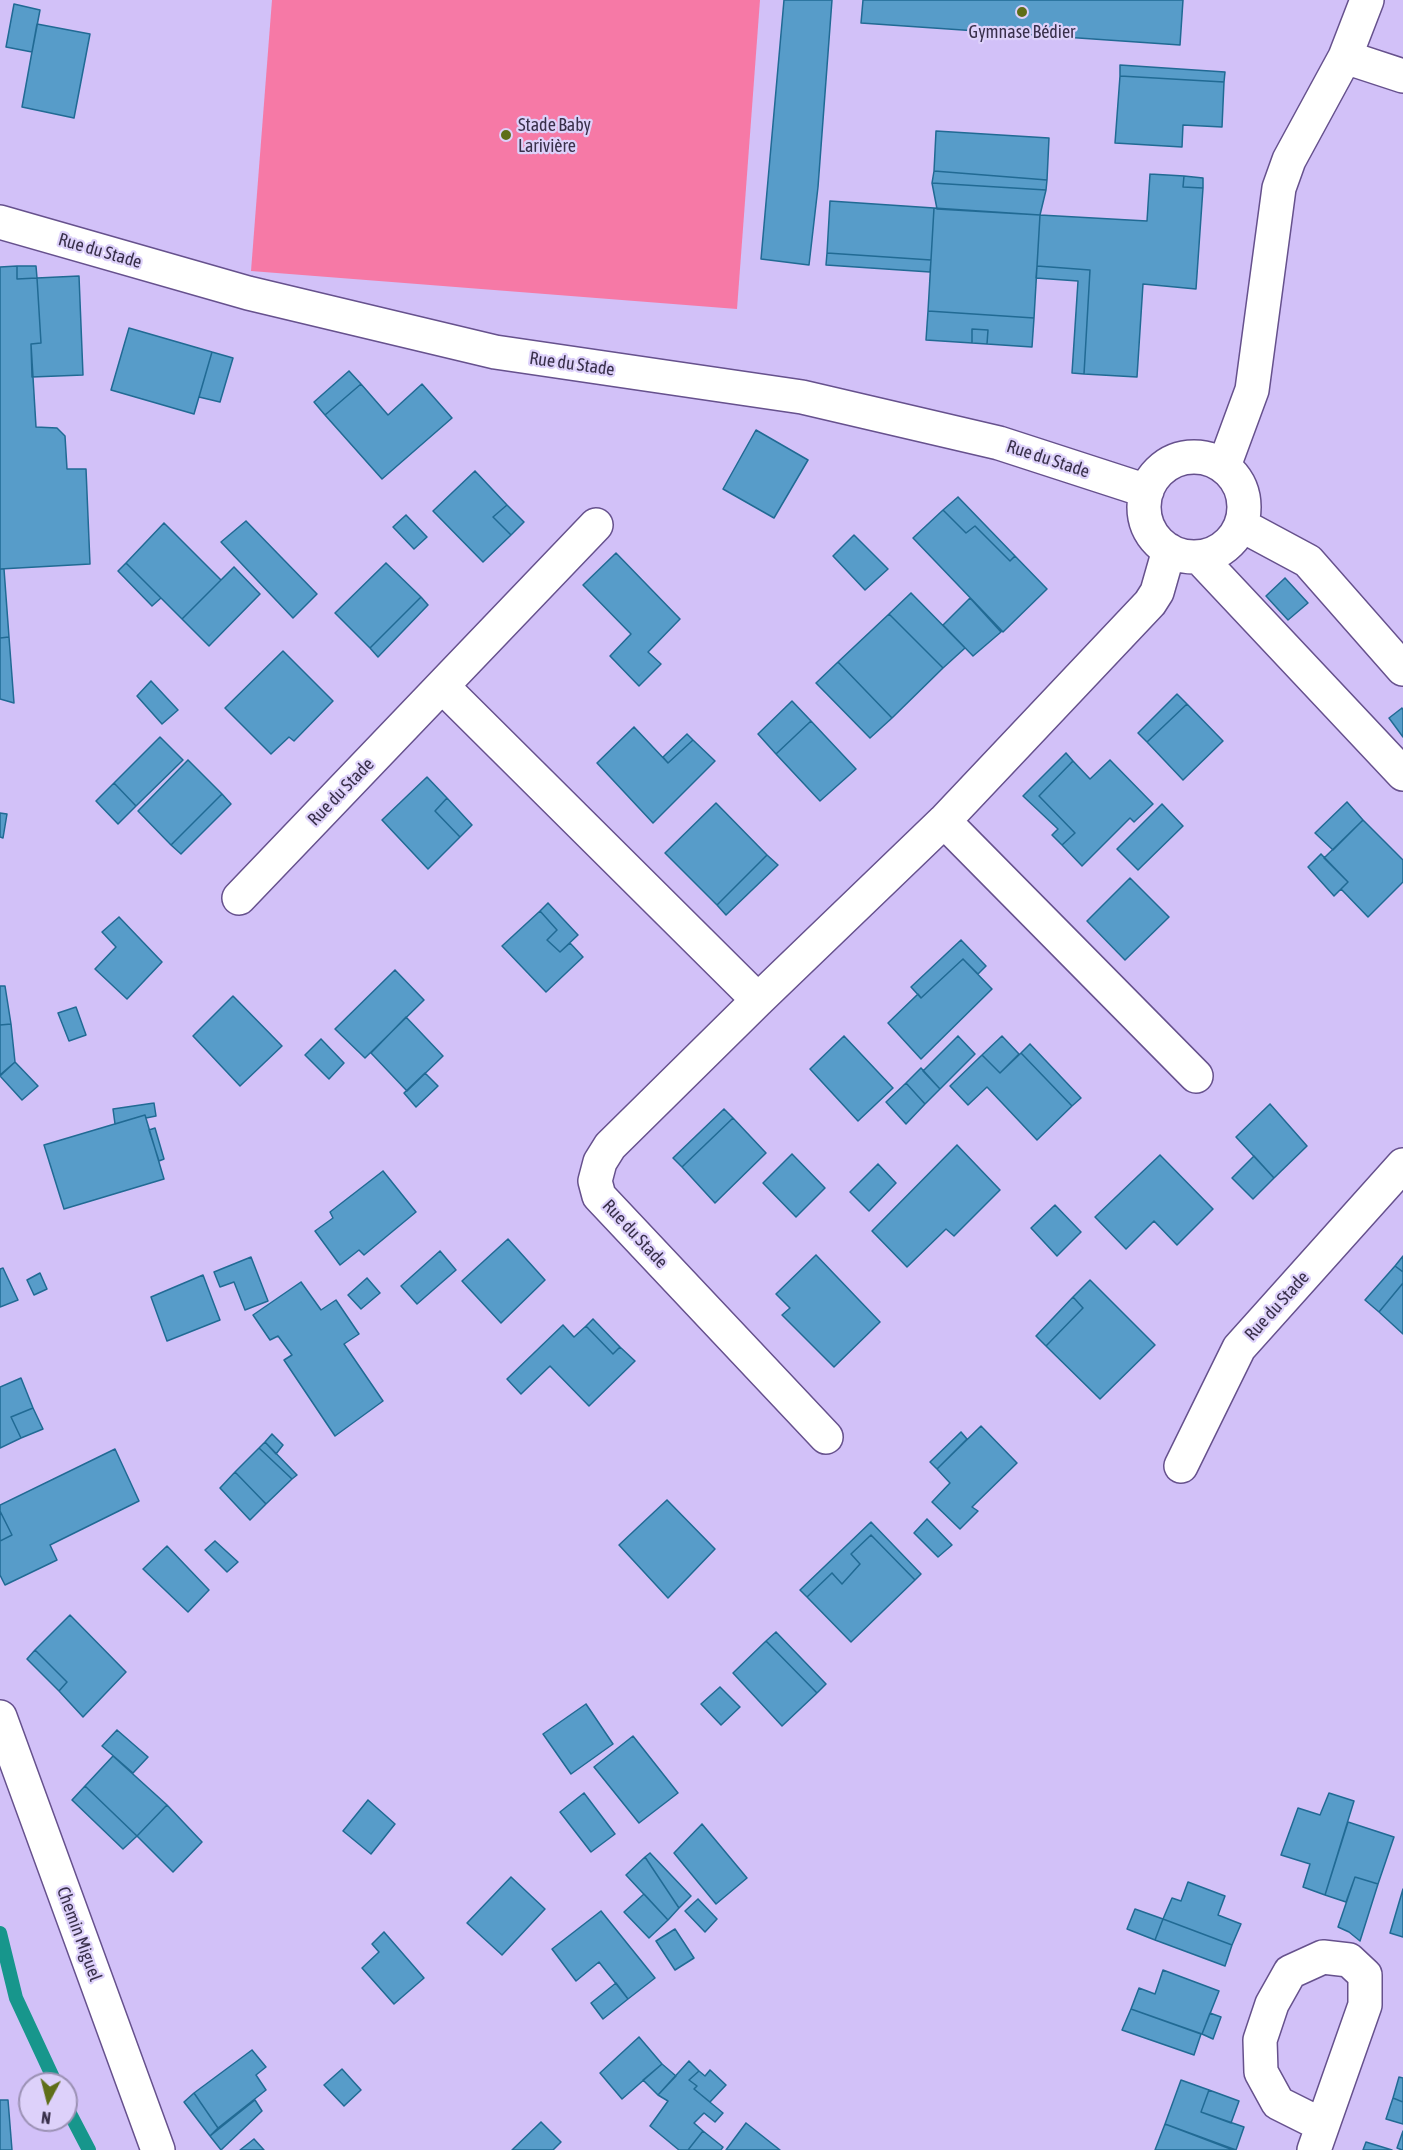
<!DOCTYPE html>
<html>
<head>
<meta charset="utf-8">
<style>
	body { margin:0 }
	#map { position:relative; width:1403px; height:2150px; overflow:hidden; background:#d2c1f8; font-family:"Asap Condensed",sans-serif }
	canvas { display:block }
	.north { position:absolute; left:18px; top:2072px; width:60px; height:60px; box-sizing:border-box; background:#ddd1fa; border:2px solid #9b91b4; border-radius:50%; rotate:187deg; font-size:16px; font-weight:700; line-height:24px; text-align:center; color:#39304b }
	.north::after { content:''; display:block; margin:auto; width:21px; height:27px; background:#5f6e18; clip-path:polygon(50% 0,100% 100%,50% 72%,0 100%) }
</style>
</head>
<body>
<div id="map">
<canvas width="1403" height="2150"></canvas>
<div class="north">N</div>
</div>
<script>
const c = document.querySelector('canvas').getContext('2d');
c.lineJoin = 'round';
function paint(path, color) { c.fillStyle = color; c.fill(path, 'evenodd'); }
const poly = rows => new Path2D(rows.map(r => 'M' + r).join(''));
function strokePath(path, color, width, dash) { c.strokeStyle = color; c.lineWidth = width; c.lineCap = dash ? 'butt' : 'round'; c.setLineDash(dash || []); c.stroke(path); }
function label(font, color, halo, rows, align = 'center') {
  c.font = font + ' "Asap Condensed",sans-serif'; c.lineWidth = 4.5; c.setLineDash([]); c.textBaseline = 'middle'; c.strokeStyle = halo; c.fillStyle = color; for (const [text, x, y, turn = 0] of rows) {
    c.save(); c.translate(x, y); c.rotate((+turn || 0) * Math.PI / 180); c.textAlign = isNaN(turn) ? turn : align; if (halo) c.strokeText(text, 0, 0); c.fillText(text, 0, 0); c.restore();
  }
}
paint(poly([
	[272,0,760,0,737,309,251,271]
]), '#f679a6');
strokePath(poly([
	[0,1933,16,1998,56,2084],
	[66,2106,89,2150]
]), '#17968c', 14);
const building = poly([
	[784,0,832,0,818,187,809,265,761,259,784,0],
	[863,0,1183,0,1180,45,861,23,863,0],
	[14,4,40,10,32,52,6,47,14,4],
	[37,24,90,34,74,118,22,107,37,24],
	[1120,65,1225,72,1224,82,1120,76,1120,65],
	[1120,76,1224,82,1222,127,1183,125,1182,147,1115,143,1120,76],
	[936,131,1049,138,1047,180,934,171,936,131],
	[934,171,1047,180,1046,190,932,183,934,171],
	[1150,174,1184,176,1183,187,1203,188,1196,289,1143,284,1137,377,1084,374,1090,270,1037,266,1040,215,1147,221,1150,174],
	[1184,176,1203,178,1203,188,1183,187,1184,176],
	[932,183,1046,190,1040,215,937,209,932,183],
	[830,201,934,208,931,260,827,253,830,201],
	[934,208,1040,215,1034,318,928,311,934,208],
	[827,253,931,260,930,272,826,265,827,253],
	[17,266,36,266,37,278,17,279,17,266],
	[17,266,17,279,37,278,41,343,31,344,36,427,57,428,65,436,67,469,86,469,90,564,0,569,0,267,17,266],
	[1037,266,1090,270,1084,374,1072,373,1078,281,1036,278,1037,266],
	[79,276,83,375,32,377,31,344,41,343,37,278,79,276],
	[928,311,1034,318,1032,347,987,344,988,330,972,329,972,343,926,340,928,311],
	[129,328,212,352,194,414,111,390,129,328],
	[972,329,988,330,987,344,972,343,972,329],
	[212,352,233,358,220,402,199,397,212,352],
	[349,371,361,384,325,415,314,402,349,371],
	[361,384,388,415,422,384,452,418,382,479,325,415,361,384],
	[756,430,808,460,774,518,723,489,756,430],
	[475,471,507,505,493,517,511,535,483,562,433,511,475,471],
	[958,497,1015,556,1010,561,975,526,966,533,943,510,958,497],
	[507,505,524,522,511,535,493,517,507,505],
	[943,510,966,533,975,526,1010,561,1015,556,1047,589,1003,632,913,538,943,510],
	[406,515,427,537,414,549,393,527,406,515],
	[246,521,317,594,293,618,221,542,246,521],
	[164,523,221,580,182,619,126,563,164,523],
	[854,535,888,569,865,590,833,556,854,535],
	[616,553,680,619,648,652,661,664,639,686,610,656,631,634,583,585,616,553],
	[126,563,161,598,152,606,118,571,126,563],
	[386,563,421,597,370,648,335,613,386,563],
	[234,567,260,594,209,646,182,619,234,567],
	[0,569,4,569,9,637,0,638,0,569],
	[1285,578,1308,603,1288,620,1266,596,1285,578],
	[911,593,965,648,943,668,889,614,911,593],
	[421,597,428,605,378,657,370,648,421,597],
	[970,598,1001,632,973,656,943,625,970,598],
	[889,614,943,668,892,718,838,662,889,614],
	[9,637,14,703,0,699,0,638,9,637],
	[283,651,333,701,294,741,289,737,271,754,225,708,283,651],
	[838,662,892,718,870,738,816,683,838,662],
	[151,681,178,710,162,724,137,696,151,681],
	[1177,694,1187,704,1147,742,1138,733,1177,694],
	[792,701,811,721,776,754,758,734,792,701],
	[1187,704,1223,741,1183,780,1147,742,1187,704],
	[1402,708,1403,710,1403,737,1389,718,1402,708],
	[811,721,856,769,820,801,776,754,811,721],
	[634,727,668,763,693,740,715,761,653,823,597,763,634,727],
	[687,734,693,740,668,763,663,757,687,734],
	[160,737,183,760,136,806,114,783,160,737],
	[1066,753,1073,761,1039,796,1075,833,1062,845,1052,835,1058,829,1023,796,1066,753],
	[188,760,222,794,171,845,138,811,188,760],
	[1110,760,1153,804,1134,822,1130,818,1082,866,1062,845,1075,833,1039,796,1073,761,1090,779,1110,760],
	[427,777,447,798,435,811,460,837,428,869,382,820,427,777],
	[114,783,136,806,118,824,96,801,114,783],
	[222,794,231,804,181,854,171,845,222,794],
	[447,798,472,825,460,837,435,811,447,798],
	[1347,802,1363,820,1333,850,1315,833,1347,802],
	[716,803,767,855,717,905,665,853,716,803],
	[1162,804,1183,826,1138,870,1117,849,1162,804],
	[0,813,7,814,3,838,0,837,0,813],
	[1363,820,1403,860,1403,882,1368,917,1341,889,1348,882,1324,858,1363,820],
	[1321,854,1348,882,1334,896,1308,867,1321,854],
	[767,855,778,865,726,915,717,905,767,855],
	[1130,878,1169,917,1125,960,1087,921,1130,878],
	[548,903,578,935,560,952,547,940,557,930,540,911,548,903],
	[540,911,557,930,547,940,560,952,570,943,583,957,546,992,502,946,540,911],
	[119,917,162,962,127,999,95,969,116,947,102,932,119,917],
	[961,940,986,966,978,974,963,959,921,998,911,987,961,940],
	[963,959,992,989,921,1059,888,1023,918,994,921,998,963,959],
	[395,970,424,1000,365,1058,335,1029,395,970],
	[0,986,5,986,11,1024,0,1025,0,986],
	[233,996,282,1046,240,1086,193,1036,233,996],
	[76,1007,86,1035,69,1041,58,1013,76,1007],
	[406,1017,443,1056,407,1091,371,1053,406,1017],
	[11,1024,15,1062,0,1075,0,1025,11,1024],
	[844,1036,893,1088,858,1121,810,1069,844,1036],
	[958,1036,975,1054,940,1089,923,1071,958,1036],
	[1002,1036,1019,1054,1000,1073,982,1055,1002,1036],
	[321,1039,344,1063,329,1079,305,1055,321,1039],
	[1030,1044,1081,1098,1072,1106,1021,1053,1030,1044],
	[1021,1053,1072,1106,1037,1140,987,1087,968,1105,950,1086,982,1055,1000,1073,1021,1053],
	[15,1062,38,1086,22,1100,0,1076,15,1062],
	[921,1068,940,1089,925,1104,906,1083,921,1068],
	[425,1073,438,1086,416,1107,404,1093,425,1073],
	[906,1083,925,1104,906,1124,886,1102,906,1083],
	[154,1103,156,1116,146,1118,145,1115,115,1124,113,1109,154,1103],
	[1270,1104,1307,1146,1274,1178,1236,1137,1270,1104],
	[724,1109,733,1118,682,1167,673,1158,724,1109],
	[145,1115,164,1179,64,1209,44,1145,145,1115],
	[733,1118,766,1153,715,1203,682,1167,733,1118],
	[155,1128,164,1159,159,1161,149,1130,155,1128],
	[957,1145,1000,1190,954,1236,946,1229,907,1267,872,1231,957,1145],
	[792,1154,825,1188,796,1217,763,1183,792,1154],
	[1160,1155,1213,1209,1177,1245,1154,1221,1126,1249,1095,1217,1160,1155],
	[1254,1156,1274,1178,1253,1199,1232,1178,1254,1156],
	[878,1164,896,1183,869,1211,850,1192,878,1164],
	[383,1171,416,1212,364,1255,359,1250,340,1265,315,1231,333,1218,330,1212,383,1171],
	[1055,1205,1081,1232,1057,1256,1031,1228,1055,1205],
	[508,1239,545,1280,501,1323,462,1281,508,1239],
	[440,1251,456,1270,417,1304,401,1286,440,1251],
	[816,1255,880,1322,834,1367,782,1315,790,1308,776,1294,816,1255],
	[1403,1256,1403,1272,1395,1266,1403,1256],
	[251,1257,268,1301,245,1310,234,1282,220,1287,214,1272,251,1257],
	[1395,1266,1403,1272,1403,1283,1379,1312,1365,1300,1395,1266],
	[3,1268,18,1300,0,1307,0,1269,3,1268],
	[40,1273,47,1289,34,1295,27,1280,40,1273],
	[203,1275,220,1320,167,1341,151,1297,203,1275],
	[367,1278,380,1293,361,1309,348,1295,367,1278],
	[1090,1280,1155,1345,1100,1399,1046,1346,1083,1308,1073,1297,1090,1280],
	[301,1282,321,1310,336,1300,359,1334,344,1344,383,1401,335,1436,284,1360,292,1355,278,1336,270,1340,253,1315,301,1282],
	[1403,1283,1403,1334,1379,1312,1403,1283],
	[1073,1297,1083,1308,1046,1346,1036,1336,1073,1297],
	[593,1319,620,1347,613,1354,586,1326,593,1319],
	[563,1325,574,1337,586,1326,613,1354,620,1347,635,1361,589,1406,550,1366,521,1394,507,1379,563,1325],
	[21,1378,33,1408,11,1417,21,1438,0,1448,0,1387,21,1378],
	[33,1408,43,1429,21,1438,11,1417,33,1408],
	[981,1426,1017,1463,972,1507,978,1511,960,1529,932,1502,950,1483,937,1469,981,1426],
	[961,1432,967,1439,937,1469,930,1462,961,1432],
	[272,1434,283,1445,276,1454,265,1442,272,1434],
	[265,1442,297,1475,292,1479,259,1448,265,1442],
	[259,1448,292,1479,266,1504,235,1472,259,1448],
	[115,1449,139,1501,50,1545,57,1560,5,1585,0,1575,0,1541,12,1535,0,1511,0,1505,115,1449],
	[235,1472,266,1504,250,1520,220,1488,235,1472],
	[667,1500,715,1549,668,1598,619,1545,667,1500],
	[0,1511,12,1535,0,1541,0,1511],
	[927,1519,952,1545,938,1557,914,1533,927,1519],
	[871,1522,921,1574,915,1580,871,1535,851,1554,860,1564,842,1584,832,1573,807,1597,800,1590,871,1522],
	[871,1535,915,1580,851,1642,807,1597,832,1573,842,1584,860,1564,851,1554,871,1535],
	[215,1541,238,1562,227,1572,205,1550,215,1541],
	[167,1546,209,1590,188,1612,143,1569,167,1546],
	[70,1615,126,1672,83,1717,59,1691,67,1682,35,1650,70,1615],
	[776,1632,826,1684,817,1693,766,1641,776,1632],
	[766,1641,817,1693,782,1726,733,1673,766,1641],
	[35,1650,67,1682,59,1691,27,1659,35,1650],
	[720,1687,740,1707,721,1725,701,1704,720,1687],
	[586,1704,613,1744,571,1774,543,1734,586,1704],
	[117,1730,148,1757,133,1773,102,1746,117,1730],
	[633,1736,678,1793,639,1823,594,1767,633,1736],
	[113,1756,167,1805,137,1836,85,1786,113,1756],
	[85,1786,137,1836,123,1849,72,1800,85,1786],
	[584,1793,615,1834,591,1852,560,1812,584,1793],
	[1329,1793,1354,1801,1325,1895,1303,1887,1310,1864,1281,1855,1298,1808,1320,1815,1329,1793],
	[368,1800,395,1824,371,1854,343,1831,368,1800],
	[167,1805,202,1842,173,1872,137,1836,167,1805],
	[1348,1822,1394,1837,1378,1884,1355,1877,1346,1902,1325,1895,1348,1822],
	[702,1824,747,1878,716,1904,674,1853,702,1824],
	[650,1853,691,1896,679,1908,645,1857,650,1853],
	[645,1857,679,1908,668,1920,626,1875,645,1857],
	[511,1877,545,1909,502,1955,467,1923,511,1877],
	[1355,1877,1378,1884,1360,1941,1349,1932,1338,1927,1355,1877],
	[1188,1882,1225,1896,1218,1915,1241,1924,1232,1945,1163,1919,1172,1898,1181,1901,1188,1882],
	[1403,1889,1403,1937,1390,1933,1403,1889],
	[644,1894,668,1920,649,1938,624,1912,644,1894],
	[698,1899,717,1919,705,1932,685,1911,698,1899],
	[1135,1909,1163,1919,1155,1940,1127,1929,1135,1909],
	[601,1911,655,1978,628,1999,599,1962,576,1981,552,1949,601,1911],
	[1163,1919,1232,1945,1225,1966,1155,1940,1163,1919],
	[675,1929,694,1958,675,1970,656,1941,675,1929],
	[384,1932,424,1978,394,2004,362,1968,379,1952,372,1944,384,1932],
	[1163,1970,1219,1991,1202,2034,1131,2009,1139,1988,1155,1994,1163,1970],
	[616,1983,628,1999,603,2019,591,2003,616,1983],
	[1131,2009,1201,2034,1194,2055,1122,2030,1131,2009],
	[1210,2013,1221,2017,1213,2039,1202,2034,1210,2013],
	[639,2037,662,2064,622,2099,600,2073,639,2037],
	[252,2050,266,2067,256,2075,266,2090,218,2128,194,2093,252,2050],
	[689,2061,699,2071,689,2080,697,2086,694,2089,723,2113,715,2122,704,2113,694,2123,703,2131,688,2150,679,2150,650,2126,668,2101,658,2095,689,2061],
	[662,2064,676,2076,658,2095,643,2080,662,2064],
	[342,2069,361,2090,344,2106,324,2085,342,2069],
	[710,2070,726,2085,710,2102,694,2089,697,2086,689,2080,699,2071,705,2076,710,2070],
	[1399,2077,1403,2078,1403,2102,1393,2098,1399,2077],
	[1181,2080,1209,2090,1201,2112,1244,2127,1236,2150,1165,2124,1181,2080],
	[1209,2090,1239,2101,1231,2123,1201,2112,1209,2090],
	[194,2093,218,2128,210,2136,184,2102,194,2093],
	[1393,2098,1403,2102,1403,2124,1386,2119,1393,2098],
	[0,2100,8,2100,12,2150,0,2150,0,2100],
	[255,2100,262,2111,221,2150,210,2136,255,2100],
	[541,2122,561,2142,553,2150,512,2150,541,2122],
	[746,2123,780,2150,726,2150,746,2123],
	[1165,2124,1233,2150,1155,2150,1165,2124],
	[703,2131,723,2147,721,2150,688,2150,703,2131],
	[1403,2131,1403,2150,1402,2150,1397,2148,1403,2131],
	[254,2139,264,2150,240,2150,254,2139],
	[1366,2142,1392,2150,1363,2150,1366,2142]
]);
paint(building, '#579cc9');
strokePath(building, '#216a94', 1.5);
const minor = poly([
	[1345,57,1403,76],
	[0,222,248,293,495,352,802,397,999,443,1147,491],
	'1144 507a50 50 0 1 1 100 0a50 50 0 1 1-100 0Z',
	[1224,466,1252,390,1279,188,1289,160,1345,57,1367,0],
	[1241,525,1308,561,1403,669],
	[1199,557,1403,774],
	[442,686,758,1000],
	[944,821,1196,1076],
	[239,898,596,525],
	[826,1437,599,1196,595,1181,600,1162,610,1146,758,1000,944,821,1150,603,1157,592,1169,550],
	[1181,1466,1239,1348,1403,1165],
	[0,1717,158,2150],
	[1314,2150,1365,2005,1365,1975,1349,1960,1323,1957,1290,1972,1272,2004,1260,2040,1261,2072,1278,2103,1322,2125]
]);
strokePath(minor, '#66518d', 36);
strokePath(minor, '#fff', 33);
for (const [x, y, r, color] of [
	[1022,12,6,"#5f6e18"],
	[506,135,6,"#5f6e18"]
]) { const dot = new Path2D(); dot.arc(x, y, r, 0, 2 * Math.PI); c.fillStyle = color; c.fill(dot); strokePath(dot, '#ddd1fa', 2); }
label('18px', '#39304b', '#ddd1fa', [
	["Gymnase Bédier",1022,32],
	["Stade Baby",518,125,"left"],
	["Larivière",518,146,"left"]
]);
label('18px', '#39304b', '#ddd1fa', [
	["Rue du Stade",100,251,16],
	["Rue du Stade",572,364,8],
	["Rue du Stade",1048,459,18],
	["Rue du Stade",341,792,-46],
	["Rue du Stade",635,1234,47],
	["Rue du Stade",1277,1306,-48],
	["Chemin Miguel",79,1934,70]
]);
</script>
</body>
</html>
